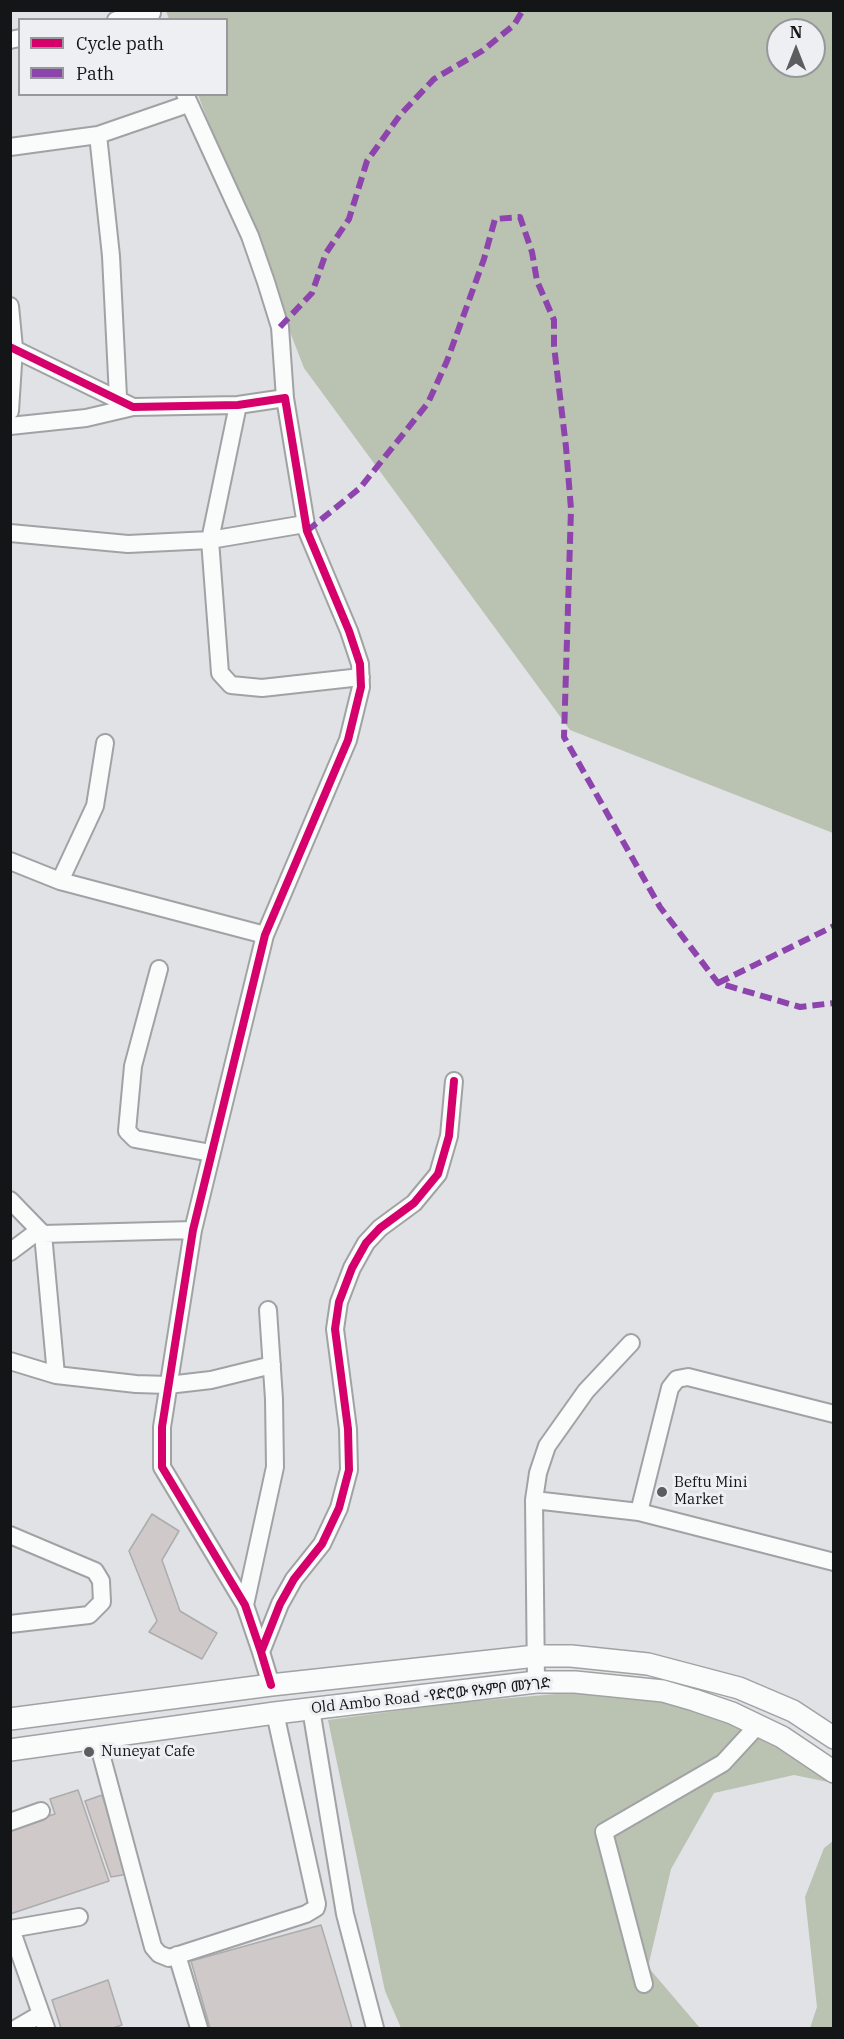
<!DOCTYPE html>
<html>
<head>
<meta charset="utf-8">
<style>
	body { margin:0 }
	#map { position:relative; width:844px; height:2039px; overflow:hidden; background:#e0e2e5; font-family:"IBM Plex Serif",serif }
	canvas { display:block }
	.frame { position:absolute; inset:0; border:12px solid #141516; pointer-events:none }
	.legend { position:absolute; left:18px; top:18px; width:210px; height:78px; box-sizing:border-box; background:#edeff3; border:2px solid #96989b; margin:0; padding:8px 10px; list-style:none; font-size:18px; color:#141516 }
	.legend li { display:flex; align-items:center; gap:12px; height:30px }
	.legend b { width:30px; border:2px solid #96989b }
	.north { position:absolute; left:766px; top:18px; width:60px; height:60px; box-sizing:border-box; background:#edeff3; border:2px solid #96989b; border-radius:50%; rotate:0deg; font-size:16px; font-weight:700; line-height:24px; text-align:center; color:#141516 }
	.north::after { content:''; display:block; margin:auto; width:21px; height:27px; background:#5b5d5e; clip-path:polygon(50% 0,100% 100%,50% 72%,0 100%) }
</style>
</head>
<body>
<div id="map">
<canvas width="844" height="2039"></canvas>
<div class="frame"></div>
<ul class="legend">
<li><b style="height:8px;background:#d6006c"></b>Cycle path</li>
<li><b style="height:8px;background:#8e44ad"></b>Path</li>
</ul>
<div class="north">N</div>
</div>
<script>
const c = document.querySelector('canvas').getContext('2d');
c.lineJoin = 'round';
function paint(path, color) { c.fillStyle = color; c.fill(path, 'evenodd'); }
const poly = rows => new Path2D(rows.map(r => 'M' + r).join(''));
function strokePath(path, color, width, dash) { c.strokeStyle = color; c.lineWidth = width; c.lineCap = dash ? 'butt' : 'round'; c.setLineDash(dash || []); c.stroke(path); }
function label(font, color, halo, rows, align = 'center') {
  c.font = font + ' "IBM Plex Serif","Noto Sans Ethiopic",serif'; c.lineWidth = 6; c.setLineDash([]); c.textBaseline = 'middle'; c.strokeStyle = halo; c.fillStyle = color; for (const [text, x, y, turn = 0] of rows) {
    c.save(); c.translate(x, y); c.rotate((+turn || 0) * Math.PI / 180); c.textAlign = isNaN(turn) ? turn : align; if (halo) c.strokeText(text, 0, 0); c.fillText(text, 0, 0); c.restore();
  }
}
paint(poly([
	[166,11,833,11,833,833,570,730,304,368,198,95,226,94,226,20,169,19],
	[778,30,814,30,814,66,778,66],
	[567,1693,670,1698,781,1739,833,1776,833,1783,794,1775,714,1793,671,1869,648,1967,700,2028,401,2028,385,1991,328,1720,455,1703],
	[833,1841,833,2028,810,2028,817,2007,805,1897,824,1848]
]), '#bac2b2');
const building = poly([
	[152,1514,179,1531,162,1560,180,1611,217,1633,202,1659,149,1632,157,1621,129,1551,152,1514],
	[78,1790,109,1881,10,1914,10,1828,55,1814,50,1799,78,1790],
	[102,1795,128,1874,111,1877,85,1801,102,1795],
	[321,1925,352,2028,210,2028,191,1961,321,1925],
	[108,1980,122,2025,113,2028,61,2028,52,2000,108,1980]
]);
paint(building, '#cfc9c9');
strokePath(building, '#acacad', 1.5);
const minor = poly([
	[116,20,152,13],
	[10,40,20,38],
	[185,94,250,236,266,282,280,327,285,398],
	[98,135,111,256,118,397],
	[10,147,98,135,188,104],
	[10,306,14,348,10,411],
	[10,347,133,407,238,405,285,398,307,531,349,631,360,664,361,687,348,740,265,935,193,1230,162,1427,162,1467,245,1605,261,1652],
	[238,405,210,540,220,673,231,685,262,688,361,677],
	[10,426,86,418,133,407],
	[10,533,128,544,210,540,305,524],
	[10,861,60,881,265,935],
	[60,881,95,806,105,743],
	[159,969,133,1066,127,1131,135,1139,211,1153],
	[10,1200,43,1234,193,1230],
	[43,1234,56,1375],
	[10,1252,38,1231],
	[10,1361,56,1375,136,1384,168,1385,211,1380,272,1365],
	[534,1500,538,1473,547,1446,586,1391,631,1343],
	[639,1512,670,1388,677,1379,688,1377,834,1414],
	[10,1535,95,1571,101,1581,102,1602,89,1615,10,1624],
	[245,1605,275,1467,274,1399,268,1310],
	[536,1682,534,1500,639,1512,834,1562],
	[271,1685,261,1652,280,1604,294,1579,322,1544,339,1508,349,1470,348,1429,335,1329,339,1302,352,1268,366,1243,380,1228,414,1203,438,1174,449,1136,454,1081],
	[311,1709,345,1914,375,2028],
	[97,1739,153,1947,159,1954,169,1958,306,1914,316,1908,317,1904,275,1713],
	[10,1822,41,1811],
	[10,1929,79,1917],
	[11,1929,46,2028],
	[177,1955,199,2028],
	[644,1984,604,1832,723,1763,758,1725],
	[17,2028,41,2014]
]);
const major = poly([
	[10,1719,271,1685,536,1656,571,1656,648,1664,739,1688,793,1711,834,1738],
	[10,1750,275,1713,536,1682,575,1682,663,1691,694,1700,732,1713,782,1737,834,1772]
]);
strokePath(minor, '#a1a2a4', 20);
strokePath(major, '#a1a2a4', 24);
strokePath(minor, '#fafbfb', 16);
strokePath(major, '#fafbfb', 21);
strokePath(poly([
	[280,327,312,293,326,253,349,219,367,161,400,115,434,79,482,51,514,25,523,10],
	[307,531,360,488,428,403,447,361,484,259,495,219,520,217,532,252,537,281,554,320,554,346,566,447,571,509,564,737,660,907,718,983,800,1007,834,1003],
	[718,983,834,926]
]), '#8e44ad', 6, [12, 6]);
strokePath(poly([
	[10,347,133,407,238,405,285,398,307,531,349,631,360,664,361,687,348,740,265,935,193,1230,162,1427,162,1467,245,1605,261,1652],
	[271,1685,261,1652,280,1604,294,1579,322,1544,339,1508,349,1470,348,1429,335,1329,339,1302,352,1268,366,1243,380,1228,414,1203,438,1174,449,1136,454,1081]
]), '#d6006c', 8);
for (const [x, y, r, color] of [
	[662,1492,6,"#5b5d5e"],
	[89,1752,6,"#5b5d5e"]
]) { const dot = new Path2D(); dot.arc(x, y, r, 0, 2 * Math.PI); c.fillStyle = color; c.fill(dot); strokePath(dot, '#edeff3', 2); }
label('15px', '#141516', '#edeff3', [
	["Beftu Mini",674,1483],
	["Market",674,1500],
	["Nuneyat Cafe",101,1752]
], 'left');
label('15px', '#141516', '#edeff3', [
	["Old Ambo Road -የድሮው የአምቦ መንገድ",431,1696,-6]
]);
</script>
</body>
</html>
